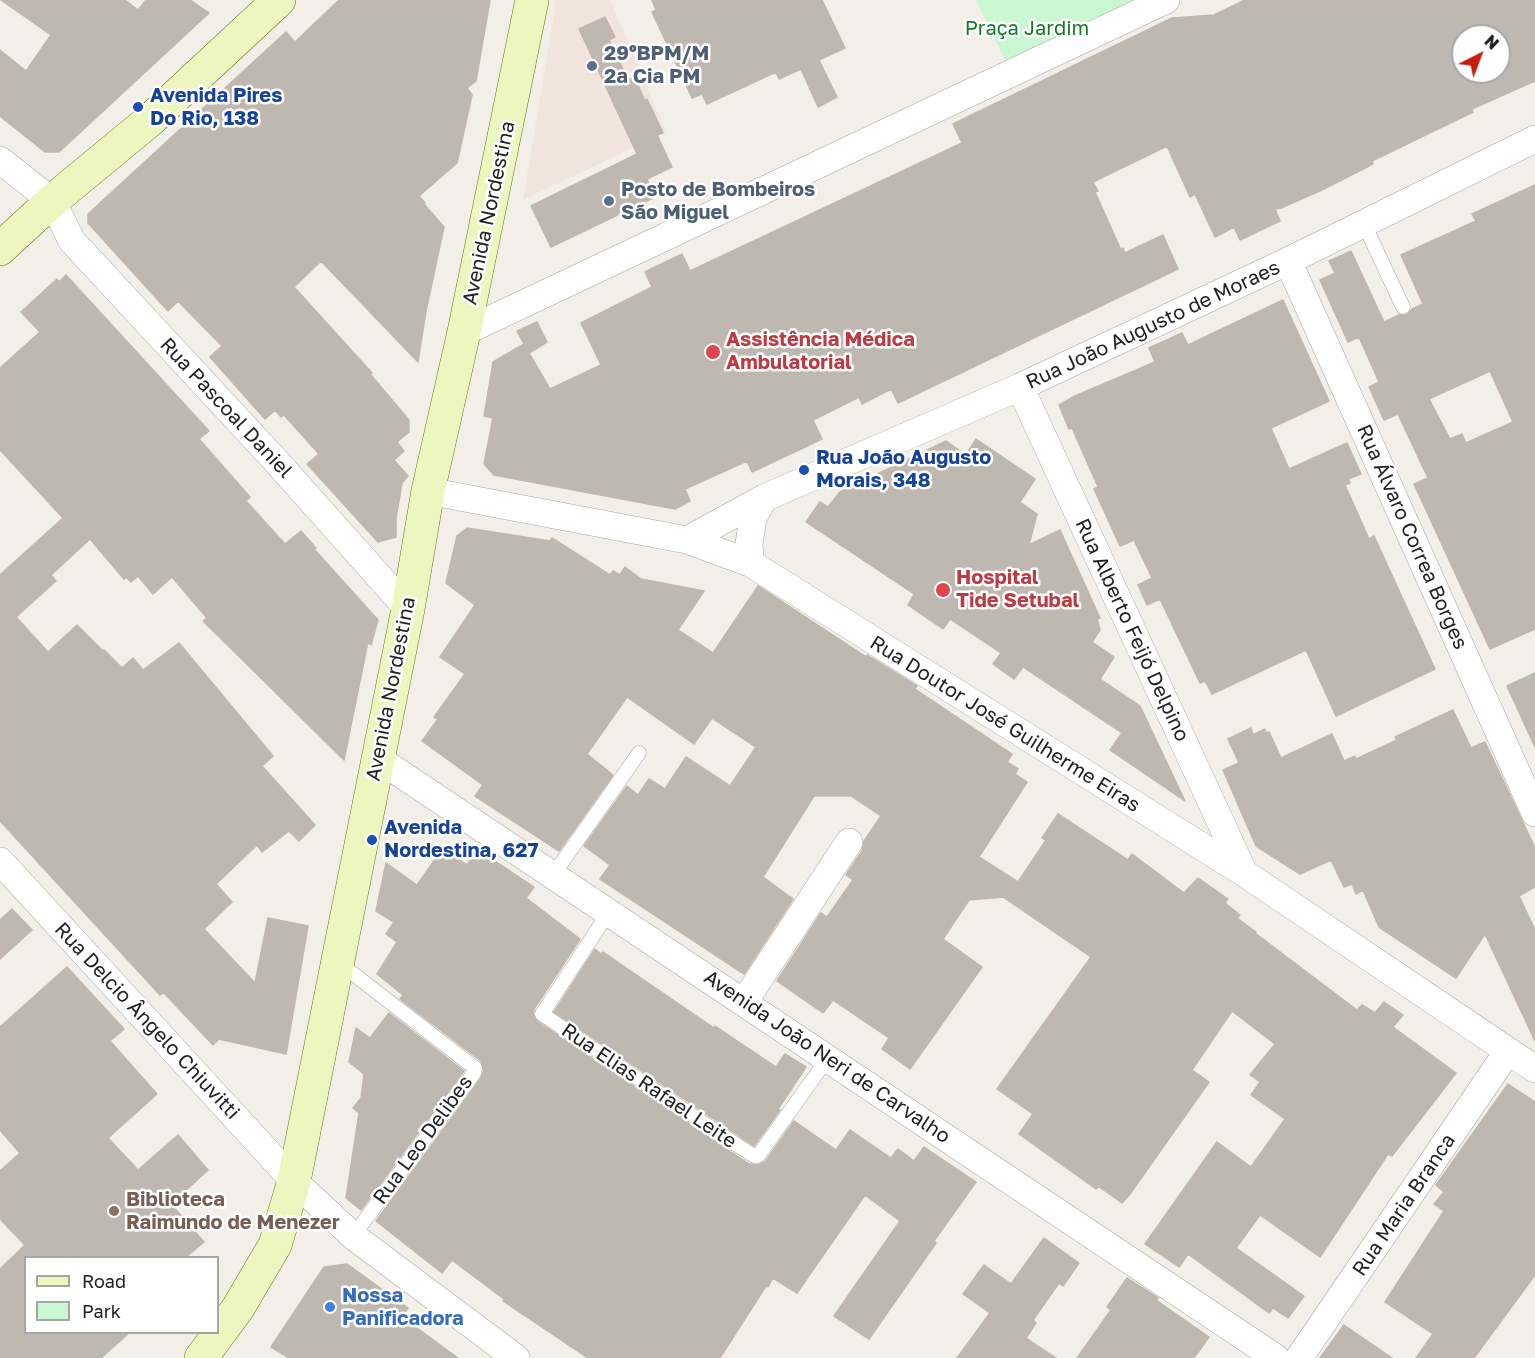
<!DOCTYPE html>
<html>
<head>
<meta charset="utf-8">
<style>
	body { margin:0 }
	#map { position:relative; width:1535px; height:1358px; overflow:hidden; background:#f1efe8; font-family:"Golos Text",sans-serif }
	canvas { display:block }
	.legend { position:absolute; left:24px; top:1256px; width:195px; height:78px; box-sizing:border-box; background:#fff; border:2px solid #a6a6a6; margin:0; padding:8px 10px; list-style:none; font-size:18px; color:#212121 }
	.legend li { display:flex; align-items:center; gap:12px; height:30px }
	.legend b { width:30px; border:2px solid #a6a6a6 }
	.north { position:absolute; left:1451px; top:24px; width:60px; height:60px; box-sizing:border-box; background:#fff; border:2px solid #a6a6a6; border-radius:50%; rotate:42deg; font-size:16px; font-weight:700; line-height:24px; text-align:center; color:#212121 }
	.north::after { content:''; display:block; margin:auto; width:21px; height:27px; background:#c6200c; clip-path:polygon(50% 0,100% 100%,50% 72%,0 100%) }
</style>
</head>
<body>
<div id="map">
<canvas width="1535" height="1358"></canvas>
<ul class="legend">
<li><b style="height:8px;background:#eef6c0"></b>Road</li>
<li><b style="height:16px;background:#c9f7d2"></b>Park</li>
</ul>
<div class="north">N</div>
</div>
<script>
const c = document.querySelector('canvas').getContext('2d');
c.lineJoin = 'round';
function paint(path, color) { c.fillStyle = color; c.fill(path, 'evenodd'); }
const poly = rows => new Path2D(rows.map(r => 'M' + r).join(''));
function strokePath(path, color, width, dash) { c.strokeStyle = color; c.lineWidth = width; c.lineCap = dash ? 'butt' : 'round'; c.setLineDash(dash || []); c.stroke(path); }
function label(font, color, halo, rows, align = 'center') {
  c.font = font + ' "Golos Text",sans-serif'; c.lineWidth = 5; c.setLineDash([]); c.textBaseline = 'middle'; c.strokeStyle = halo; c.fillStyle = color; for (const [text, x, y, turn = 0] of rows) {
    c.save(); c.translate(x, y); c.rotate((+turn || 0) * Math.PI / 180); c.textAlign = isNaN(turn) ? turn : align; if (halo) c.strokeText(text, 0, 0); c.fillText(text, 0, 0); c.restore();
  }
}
paint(poly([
	[556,0,610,0,666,132,523,200]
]), '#f1e4dd');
paint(poly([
	[976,0,1157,0,1010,70]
]), '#c9f7d2');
const building = poly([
	[1,0,125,0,138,10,146,0,190,0,209,13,59,152,45,152,0,116,0,50,26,71,51,35,1,0],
	[339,0,490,0,476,81,467,88,472,95,457,163,419,196,425,203,424,204,444,227,426,311,418,362,321,261,294,287,372,373,370,374,409,420,409,432,397,442,404,451,394,460,408,476,402,483,396,518,396,537,378,542,307,464,319,454,284,415,281,417,275,410,265,419,210,357,222,346,178,301,168,311,88,223,88,214,286,32,295,42,339,0],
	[652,0,822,0,845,48,819,60,837,97,818,107,801,69,779,79,776,72,707,104,702,94,692,98,652,12,656,10,652,0],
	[1245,0,1535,0,1535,81,1472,109,1473,112,1372,161,1373,164,1324,189,1281,208,1275,209,1280,221,1240,240,1234,227,1215,237,1195,194,1190,197,1167,146,1093,182,1098,191,1095,192,1121,250,1123,248,1125,253,1163,235,1178,269,898,403,891,389,862,404,859,397,813,420,822,439,752,472,747,461,685,489,690,501,675,509,494,475,484,464,493,418,484,416,493,362,524,344,517,331,537,322,547,342,529,353,550,389,601,365,581,323,652,287,645,272,682,254,690,271,962,143,953,124,1172,18,1214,15,1245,0],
	[1463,36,1499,36,1499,72,1463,72,1463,36],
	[605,17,615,37,609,40,628,80,634,77,645,101,647,99,663,133,657,135,672,167,647,179,655,197,551,247,531,206,637,154,579,29,605,17],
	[1535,185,1535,629,1490,649,1414,484,1428,478,1398,414,1384,420,1369,387,1379,382,1359,337,1348,342,1320,280,1335,273,1329,261,1351,251,1384,322,1399,315,1406,315,1412,309,1423,304,1401,255,1476,221,1472,214,1535,185],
	[1490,371,1513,422,1466,443,1462,434,1450,439,1429,399,1490,371],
	[66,275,209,431,199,439,250,497,246,501,285,544,301,531,316,548,314,549,378,620,371,645,368,642,344,760,203,621,207,618,172,577,153,594,138,576,131,582,126,577,124,579,90,539,51,575,56,581,16,617,48,652,77,625,103,651,104,650,122,668,133,658,143,670,179,643,273,756,262,766,315,825,299,841,289,831,262,852,257,845,216,884,232,902,204,929,255,983,268,918,308,926,286,1054,219,1039,213,1045,163,992,160,995,0,821,0,575,63,518,0,450,0,368,40,332,21,312,57,279,59,282,66,275],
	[1283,300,1329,401,1271,428,1289,469,1347,443,1361,474,1348,479,1350,483,1345,485,1369,539,1374,536,1435,669,1336,716,1306,650,1212,694,1205,681,1200,683,1160,599,1147,605,1138,585,1152,578,1134,540,1120,546,1094,489,1098,487,1072,428,1069,429,1059,405,1075,396,1155,362,1149,348,1182,333,1188,345,1283,300],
	[976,439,1035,479,1020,502,1037,514,1029,545,1060,530,1100,618,1097,619,1100,630,1092,642,1114,657,1100,679,1140,706,1185,801,1110,750,1122,733,1023,667,1014,679,993,664,1001,653,950,619,943,629,908,605,914,594,806,522,820,502,828,507,840,492,946,441,966,455,976,439],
	[467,528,550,541,552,538,610,575,613,571,620,575,625,567,641,579,704,591,678,630,713,653,758,586,866,657,867,655,917,686,915,689,1012,754,1007,762,1018,769,1015,774,1027,782,979,857,1018,882,1046,840,1042,838,1058,814,1128,860,1132,854,1184,893,1198,878,1228,899,1225,903,1240,915,1237,918,1256,932,1255,933,1357,1010,1362,1005,1375,1013,1384,1002,1403,1015,1393,1027,1456,1073,1392,1156,1388,1154,1320,1257,1260,1215,1236,1248,1304,1296,1288,1318,1273,1308,1269,1313,1188,1254,1179,1267,1145,1244,1217,1142,1251,1167,1285,1119,1251,1095,1260,1082,1250,1075,1275,1044,1232,1011,1192,1070,1209,1082,1130,1194,1122,1203,1098,1186,1096,1189,1019,1134,1033,1114,997,1089,1091,957,1003,897,969,900,943,939,982,967,910,1069,882,1049,889,1038,833,1000,823,1013,777,981,821,913,827,917,853,880,846,875,862,851,864,841,881,816,851,796,814,796,763,877,793,899,744,974,600,879,610,865,584,846,627,786,638,795,649,779,665,789,686,757,730,786,756,747,712,718,694,744,627,697,587,754,613,775,559,851,475,796,483,785,422,741,438,719,434,717,465,674,440,657,475,605,446,583,457,536,467,528],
	[1535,673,1535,747,1507,686,1535,673],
	[1453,710,1471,748,1485,742,1535,848,1535,887,1519,896,1535,930,1535,1041,1485,934,1456,978,1379,927,1363,890,1356,894,1352,884,1344,887,1331,860,1300,874,1256,846,1223,770,1239,763,1228,739,1251,728,1253,735,1265,729,1266,733,1269,732,1281,758,1332,734,1344,761,1355,756,1356,759,1397,740,1395,737,1453,710],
	[443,848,467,865,477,849,534,887,526,898,580,939,534,1009,533,1014,537,1021,749,1164,758,1165,765,1162,794,1121,836,1150,850,1130,891,1158,898,1149,914,1161,924,1147,976,1182,934,1241,936,1243,869,1339,834,1316,900,1221,865,1195,797,1293,773,1278,768,1287,766,1286,720,1358,588,1358,503,1301,504,1299,452,1260,442,1273,376,1221,481,1078,484,1070,481,1061,400,999,403,995,377,974,397,942,386,934,394,922,376,911,386,863,417,885,443,848],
	[12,909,32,930,0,959,0,920,12,909],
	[595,949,601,954,603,952,714,1028,715,1026,776,1067,785,1054,806,1067,778,1109,780,1110,754,1146,554,1012,595,949],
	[67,967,124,1029,110,1041,157,1094,108,1138,138,1170,178,1135,208,1170,171,1204,204,1242,186,1257,26,1257,26,1332,130,1332,101,1358,0,1358,0,1269,25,1245,0,1219,0,1171,20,1153,0,1130,0,1027,67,967],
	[389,1013,464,1071,361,1210,346,1198,359,1113,353,1108,361,1098,364,1074,349,1062,356,1028,370,1038,389,1013],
	[1508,1084,1535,1102,1535,1275,1474,1358,1416,1358,1433,1334,1385,1302,1444,1211,1434,1204,1444,1192,1436,1185,1508,1084],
	[1044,1238,1079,1263,1063,1286,1059,1283,1033,1320,1036,1323,1026,1338,1056,1358,957,1358,990,1313,963,1294,984,1265,1011,1284,1044,1238],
	[347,1264,408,1308,402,1317,458,1358,289,1358,271,1347,324,1267,347,1264],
	[1127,1278,1158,1298,1156,1300,1209,1337,1194,1358,1077,1358,1111,1310,1107,1307,1127,1278],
	[1344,1325,1392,1358,1320,1358,1344,1325]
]);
paint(building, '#beb8b1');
strokePath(building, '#c2b7ab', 1.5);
const lane = poly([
	[1364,224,1403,307],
	[553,875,639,753],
	[609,912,542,1014,702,1122,754,1156,758,1156,828,1058],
	[338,962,475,1068,474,1073,353,1236]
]);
const street = poly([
	[0,160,52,201,72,241,276,461,408,609],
	[1288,261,1535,813],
	[464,332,1166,0],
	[1020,387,1244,873],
	[428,491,687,540,750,563,1244,873,1535,1069],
	[687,540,764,498,1020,387,1288,261,1535,139],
	[750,563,749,544,753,518,764,498],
	[377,758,1276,1358],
	[0,861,294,1181,353,1236,516,1358],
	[744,1002,849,842],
	[1299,1358,1508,1051]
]);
const secondary = poly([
	[0,249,52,201,149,121,279,0],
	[201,1358,238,1308,275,1245,294,1181,408,609,428,491,464,332,532,0]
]);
strokePath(lane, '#a5a5a5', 15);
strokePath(street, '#a5a5a5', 28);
strokePath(secondary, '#5d740c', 34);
strokePath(lane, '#fff', 14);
strokePath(street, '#fff', 27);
strokePath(secondary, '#eef6c0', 33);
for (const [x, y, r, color] of [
	[592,66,6,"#5c6f8a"],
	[138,107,6,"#1a4fb4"],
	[609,201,6,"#5c6f8a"],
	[713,352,8,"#e0444e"],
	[804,470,6,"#1a4fb4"],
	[943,590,8,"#e0444e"],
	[372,840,6,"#1a4fb4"],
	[114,1211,6,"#8d6e63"],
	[330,1307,6,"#3f7fe0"]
]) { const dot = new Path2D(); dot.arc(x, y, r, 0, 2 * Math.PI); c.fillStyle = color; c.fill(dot); strokePath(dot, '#fff', 2); }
label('20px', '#137b27', '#fff', [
	["Praça Jardim",1027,29]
]);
label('bold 20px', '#4e5e75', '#fff', [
	["29ºBPM/M",604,54],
	["2ª Cia PM",604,77],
	["Posto de Bombeiros",621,190],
	["São Miguel",621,213]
], 'left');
label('bold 20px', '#164399', '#fff', [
	["Avenida Pires",150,96],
	["Do Rio, 138",150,119],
	["Rua João Augusto",816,458],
	["Morais, 348",816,481],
	["Avenida",384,828],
	["Nordestina, 627",384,851]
], 'left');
label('20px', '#212121', '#fff', [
	["Avenida Nordestina",489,213,-78],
	["Rua João Augusto de Moraes",1153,325,-25],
	["Rua Pascoal Daniel",226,408,47],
	["Rua Álvaro Correa Borges",1412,537,66],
	["Rua Alberto Feijó Delpino",1132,630,65],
	["Avenida Nordestina",391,689,-79],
	["Rua Doutor José Guilherme Eiras",1005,724,32],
	["Rua Delcio Ângelo Chiuvitti",147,1021,47],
	["Avenida João Neri de Carvalho",827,1057,34],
	["Rua Elias Rafael Leite",649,1086,34],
	["Rua Leo Delibes",423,1140,-54],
	["Rua Maria Branca",1404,1205,-56]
]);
label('bold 20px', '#be3a42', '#fff', [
	["Assistência Médica",726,340],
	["Ambulatorial",726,363],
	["Hospital",956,578],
	["Tide Setubal",956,601]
], 'left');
label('bold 20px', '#785e54', '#fff', [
	["Biblioteca",126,1200],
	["Raimundo de Menezer",126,1223]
], 'left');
label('bold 20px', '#366cbe', '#fff', [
	["Nossa",342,1296],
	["Panificadora",342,1319]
], 'left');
</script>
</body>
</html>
